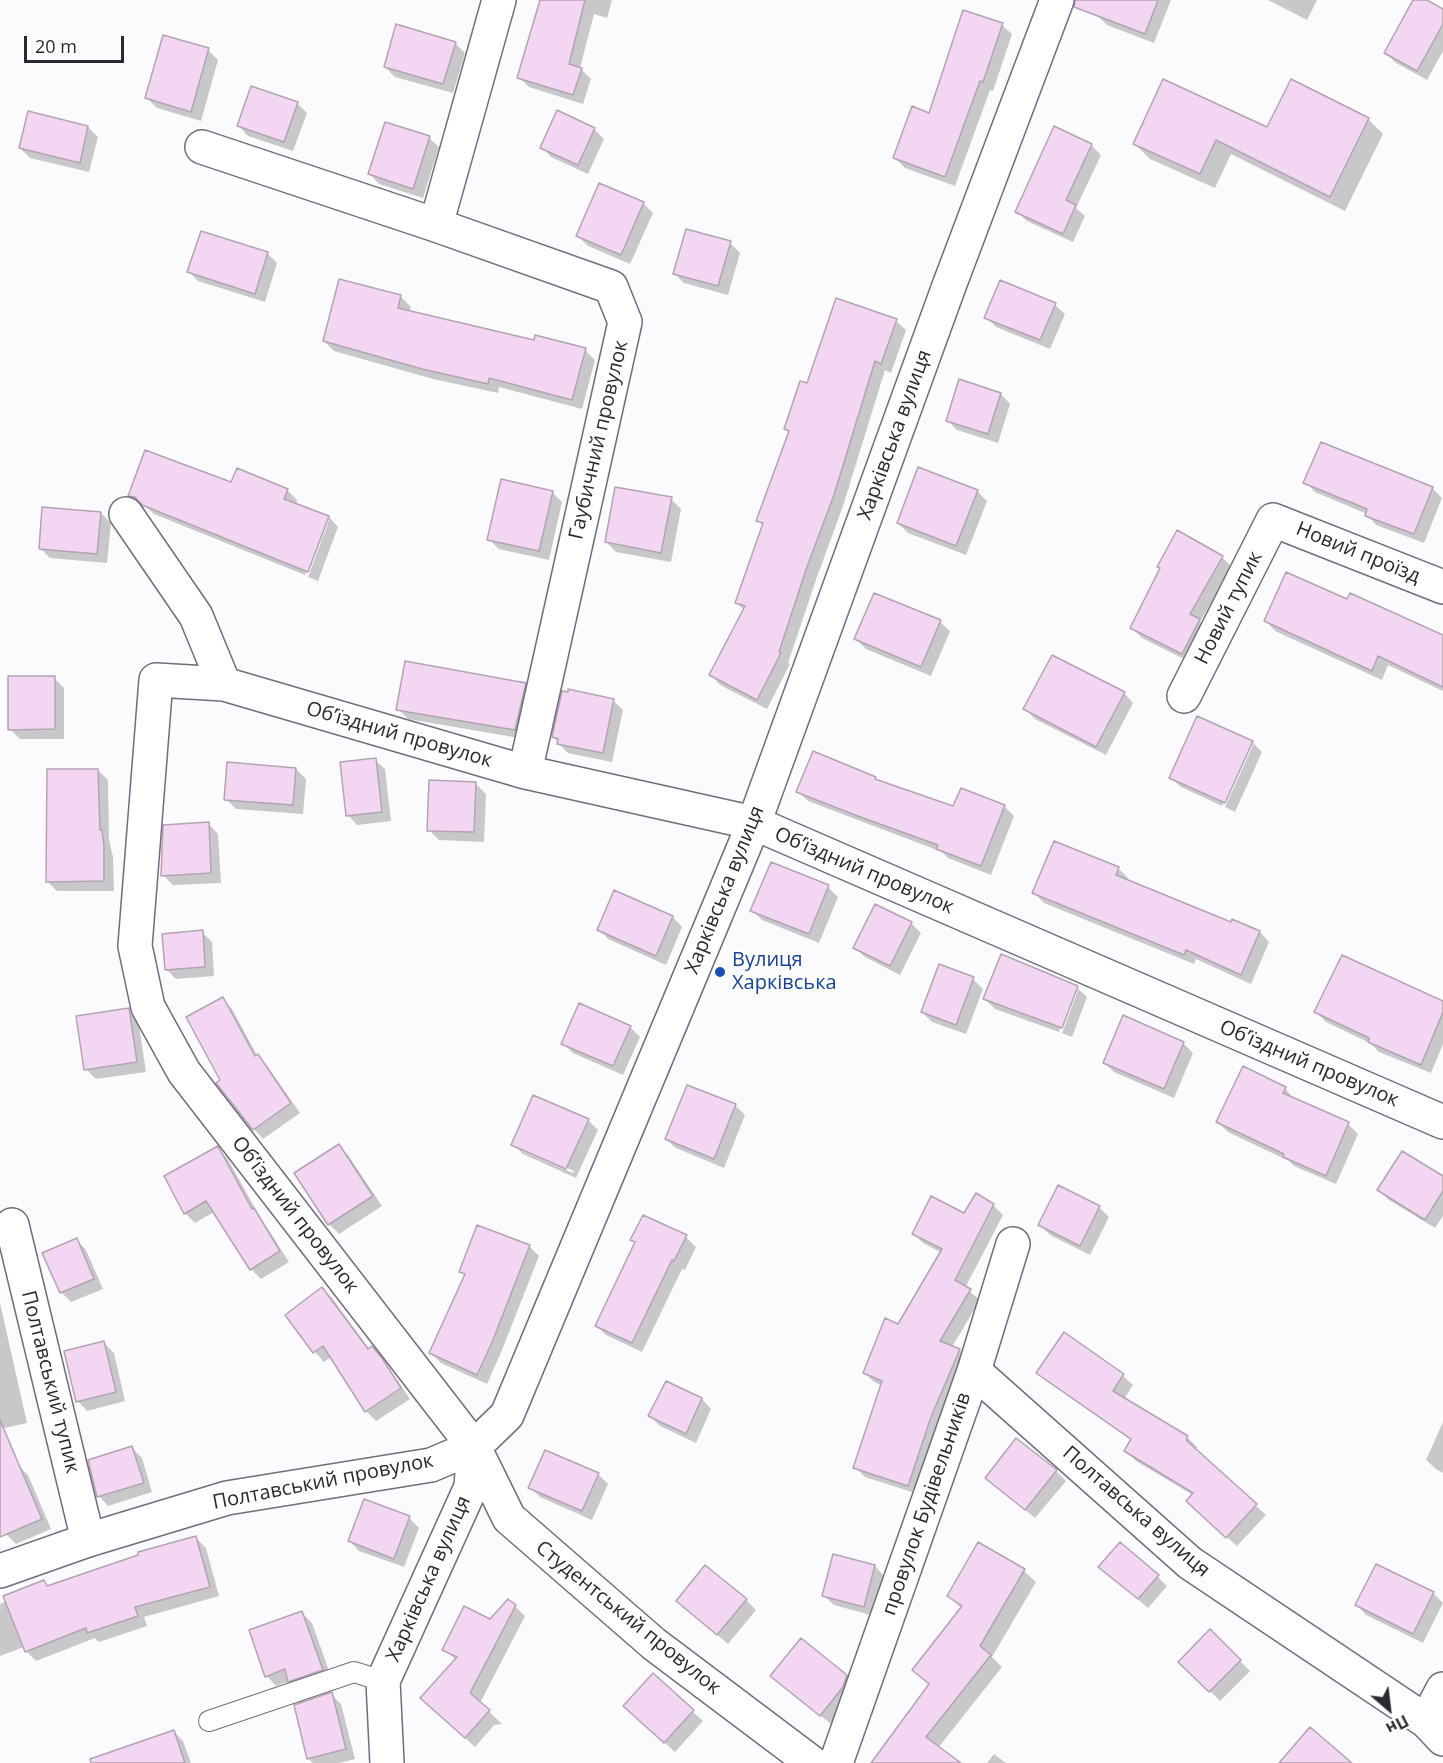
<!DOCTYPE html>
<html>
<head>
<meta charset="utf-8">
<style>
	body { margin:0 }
	#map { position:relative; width:1443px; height:1763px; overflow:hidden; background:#fbfafd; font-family:"Open Sans",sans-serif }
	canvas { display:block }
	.north { position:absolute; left:1359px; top:1679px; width:60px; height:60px; -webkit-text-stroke:4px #fff; paint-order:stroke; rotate:152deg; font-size:16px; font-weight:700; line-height:24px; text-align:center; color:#2a292f }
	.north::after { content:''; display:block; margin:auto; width:21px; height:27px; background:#2a292f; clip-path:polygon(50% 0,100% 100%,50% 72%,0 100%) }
	.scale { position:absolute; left:24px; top:36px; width:100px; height:27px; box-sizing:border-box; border:3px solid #2a292f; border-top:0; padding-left:8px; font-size:18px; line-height:21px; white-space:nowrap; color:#2a292f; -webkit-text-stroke:4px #fff; paint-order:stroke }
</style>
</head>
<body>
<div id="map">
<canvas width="1443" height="1763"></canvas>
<div class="north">Пн</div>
<div class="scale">20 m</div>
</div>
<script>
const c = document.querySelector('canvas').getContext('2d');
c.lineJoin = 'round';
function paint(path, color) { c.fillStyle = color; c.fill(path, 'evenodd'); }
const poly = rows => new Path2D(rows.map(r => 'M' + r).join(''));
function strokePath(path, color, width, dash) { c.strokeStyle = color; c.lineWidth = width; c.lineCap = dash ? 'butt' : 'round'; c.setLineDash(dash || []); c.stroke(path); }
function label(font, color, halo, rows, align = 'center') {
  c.font = font + ' "Open Sans",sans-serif'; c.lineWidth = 4.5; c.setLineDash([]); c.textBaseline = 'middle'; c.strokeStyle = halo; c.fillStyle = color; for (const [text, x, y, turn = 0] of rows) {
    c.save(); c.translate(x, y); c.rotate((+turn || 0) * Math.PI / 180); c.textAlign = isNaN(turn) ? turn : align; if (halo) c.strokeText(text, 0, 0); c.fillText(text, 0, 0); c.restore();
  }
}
paint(poly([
	[541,0,612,0,607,18,594,14,580,68,591,79,583,104,529,87,519,77],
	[1103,0,1171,0,1154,43,1107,25,1097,15],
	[1268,0,1317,0,1307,20],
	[1415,0,1423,0,1443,11,1443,51,1427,80,1396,63,1386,53],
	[1002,25,1012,34,993,91,990,90,955,186,905,168,895,158],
	[455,43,465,53,453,93,395,77,385,67],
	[208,50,218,60,201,121,157,108,147,98],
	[297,103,307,113,293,151,248,136,239,126],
	[1368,119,1383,134,1345,211,1231,154,1215,188,1150,159,1135,144],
	[88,127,98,137,89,172,30,158,20,148],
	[594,129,604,139,588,174,551,157,542,147],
	[429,138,439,147,423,198,379,184,370,174],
	[1091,145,1101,155,1076,208,1085,216,1073,242,1027,221,1017,212],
	[643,203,653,213,630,264,588,246,578,236],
	[730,243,740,253,728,295,684,283,674,273],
	[267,253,277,263,265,302,198,281,188,271],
	[340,280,401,297,411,307,409,312,535,342,585,350,595,360,582,409,499,387,498,393,433,379,334,351,324,341],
	[1055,305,1065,314,1050,349,996,327,986,317],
	[896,321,906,330,891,373,885,370,843,506,817,577,788,663,790,664,767,709,720,685,711,675,744,610,737,603,763,526,758,520,790,433,786,429],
	[1001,394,1010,404,998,443,957,430,947,420],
	[238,470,288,491,297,500,296,505,329,517,338,527,318,581,308,577,329,520,326,520,305,575,154,514,146,507,139,505,129,495,232,484],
	[1305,482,1432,488,1442,498,1424,543,1376,525,1367,514,1315,492],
	[977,491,987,501,966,555,908,533,898,523],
	[552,492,562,502,549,560,499,549,489,539],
	[671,499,681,509,671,562,616,552,606,542],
	[101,513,111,523,107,563,50,558,40,548],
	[1222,557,1232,567,1200,622,1208,630,1192,663,1142,638,1132,628],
	[1266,621,1443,636,1443,691,1388,665,1382,680,1275,631],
	[940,622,950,631,931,676,866,649,856,639],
	[54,678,64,688,64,739,20,739,10,729],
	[525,685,535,694,525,739,408,719,398,709],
	[1124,693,1133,703,1106,755,1035,719,1025,709],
	[613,700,623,710,612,762,568,753,558,743,554,736],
	[1252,742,1262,752,1235,812,1225,807,1253,745,1250,745,1222,806,1181,787,1171,778],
	[375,760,385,769,391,821,357,825,348,815],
	[296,769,306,779,303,814,236,809,226,799],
	[98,770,108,780,109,840,113,857,114,891,57,891,47,881],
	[875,778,880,783,954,808,1004,806,1014,816,991,875,948,858,942,852,808,801,798,791],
	[476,784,486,794,484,842,439,840,429,830],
	[209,824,218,834,221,883,173,885,163,875],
	[1118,868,1128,878,1127,881,1232,924,1233,921,1260,932,1269,942,1251,984,1196,959,1194,964,1044,903,1034,893],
	[828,887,838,897,819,943,762,920,752,910],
	[615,892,673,917,682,927,666,965,608,939,599,929],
	[911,923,921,933,900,975,865,957,855,948],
	[202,932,212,942,214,976,176,979,166,969],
	[940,966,973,979,983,989,966,1034,932,1022,922,1012],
	[1077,988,1087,997,1072,1037,1062,1033,1078,990,1075,990,1059,1032,995,1009,985,999],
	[223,999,232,1009,258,1057,267,1066,300,1113,263,1139,254,1129,222,1080],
	[1443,1003,1443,1044,1431,1073,1379,1052,1370,1043,1326,1022,1316,1012],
	[128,1010,138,1019,146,1072,96,1079,86,1069],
	[630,1027,640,1037,623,1075,573,1053,563,1043],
	[1183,1043,1193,1053,1174,1098,1114,1072,1104,1062],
	[1285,1088,1294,1099,1348,1124,1358,1134,1336,1184,1294,1166,1289,1161,1228,1132,1218,1122],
	[735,1105,745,1115,724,1168,676,1148,666,1139],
	[588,1120,598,1130,576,1178,523,1154,513,1144],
	[522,1148,574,1171,573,1173,522,1151],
	[338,1146,348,1155,382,1206,339,1234,329,1224,296,1174],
	[217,1148,227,1158,259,1215,289,1262,261,1279,251,1269,214,1212,195,1223,185,1213],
	[1443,1178,1443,1216,1435,1228,1389,1200,1379,1190],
	[993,1205,1003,1215,965,1288,980,1300,952,1347,959,1350,969,1360,918,1494,865,1477,855,1467,882,1386,874,1382,864,1372,898,1325,942,1253,923,1243,914,1234],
	[1099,1207,1109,1217,1090,1255,1050,1235,1040,1225],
	[686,1237,696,1247,685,1270,682,1269,642,1352,606,1335,596,1325,636,1244,632,1240],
	[77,1240,86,1250,103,1289,71,1302,61,1292],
	[529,1246,539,1256,502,1350,487,1384,441,1363,431,1353,466,1277,461,1271],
	[322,1289,332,1298,370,1350,372,1348,382,1358,410,1399,376,1421,366,1411,331,1357,324,1362,315,1352,287,1315],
	[0,1303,27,1423,0,1429],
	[1064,1334,1123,1376,1133,1385,1124,1399,1187,1437,1197,1447,1195,1450,1266,1515,1237,1546,1198,1510,1193,1495,1136,1461,1126,1451,1132,1441,1048,1382,1038,1373],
	[104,1343,114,1353,125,1401,87,1411,78,1401],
	[666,1383,702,1399,711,1409,696,1443,660,1426,650,1416],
	[1443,1422,1443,1473,1436,1469,1426,1460],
	[132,1448,142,1458,152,1492,108,1506,99,1496],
	[18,1465,28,1475,51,1529,16,1544,6,1534,0,1519,0,1473],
	[1056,1471,1066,1481,1035,1518,987,1478],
	[598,1474,608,1484,592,1520,540,1497,530,1487],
	[409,1518,419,1528,404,1567,359,1551,350,1541],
	[196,1538,206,1548,219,1596,144,1617,147,1626,99,1642,95,1638,36,1661,26,1651,24,1647,0,1656,0,1604,44,1582,49,1587],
	[875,1566,884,1576,874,1616,834,1605,824,1596],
	[1100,1567,1157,1576,1167,1586,1148,1608],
	[1024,1571,1036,1582,992,1657,1002,1667,938,1748,959,1763,879,1763,930,1685,914,1670,962,1609,949,1596],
	[1433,1593,1443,1603,1423,1643,1366,1615,1357,1605],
	[746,1600,756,1610,728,1644,678,1601],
	[515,1606,525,1616,480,1703,502,1724,494,1725,475,1747,432,1707,456,1660,444,1649],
	[302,1613,312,1623,332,1679,300,1691,290,1681,276,1686,267,1676],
	[1210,1631,1250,1671,1220,1701,1180,1662],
	[653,1675,703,1721,675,1752,635,1716],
	[772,1676,846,1676,856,1686,852,1697,831,1724],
	[331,1694,341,1704,355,1759,339,1763,313,1763,308,1758],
	[173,1731,183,1741,191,1763,137,1763],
	[994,1754,1006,1763,987,1763]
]), '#0003');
const building = poly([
	[540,0,585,0,569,64,582,68,573,95,517,78,540,0],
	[1075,0,1158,0,1145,34,1074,7,1075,0],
	[1413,0,1427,0,1443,9,1443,24,1417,71,1384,53,1413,0],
	[963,10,1003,23,983,82,980,81,945,177,893,158,912,106,929,113,963,10],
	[396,24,456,42,443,84,384,67,396,24],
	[163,35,209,48,191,112,145,98,163,35],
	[1163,79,1267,127,1291,79,1369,118,1330,197,1216,140,1200,174,1133,144,1163,79],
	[251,86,298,102,284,142,237,126,251,86],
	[557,110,595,128,578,165,540,148,557,110],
	[28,111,88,126,80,163,19,148,28,111],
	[385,122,430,136,413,189,368,174,385,122],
	[1054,126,1092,144,1066,200,1076,205,1063,234,1015,212,1054,126],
	[599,183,644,202,621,255,576,236,599,183],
	[686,229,731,241,718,286,673,274,686,229],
	[201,231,268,252,255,294,187,272,201,231],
	[339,279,401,295,398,308,534,340,535,335,586,348,572,400,489,378,488,384,422,369,323,341,339,279],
	[1000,280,1056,303,1040,340,984,318,1000,280],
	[836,298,897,319,881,364,875,361,834,495,807,567,779,652,781,653,757,700,709,675,745,606,735,603,763,523,756,521,789,431,784,429,800,381,807,383,836,298],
	[959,379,1001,393,988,434,946,421,959,379],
	[1321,442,1433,487,1414,534,1365,516,1367,509,1303,483,1321,442],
	[145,450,231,482,237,468,288,489,284,499,329,516,308,572,142,505,135,497,128,496,145,450],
	[918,467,978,490,956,546,897,523,918,467],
	[501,479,553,491,539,551,487,540,501,479],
	[615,487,672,497,661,553,605,542,615,487],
	[42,507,101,512,97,554,39,549,42,507],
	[1177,530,1223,556,1190,614,1200,619,1182,654,1130,628,1160,568,1157,567,1177,530],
	[1286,572,1347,599,1350,593,1443,635,1443,687,1378,656,1372,671,1264,621,1286,572],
	[874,593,941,620,921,667,854,639,874,593],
	[1052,655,1125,692,1096,747,1023,709,1052,655],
	[405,661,526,683,515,730,396,710,405,661],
	[8,676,55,676,55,729,8,730,8,676],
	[568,689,614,699,603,753,557,744,558,739,552,737,562,691,568,692,568,689],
	[1197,716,1253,741,1225,803,1169,778,1197,716],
	[813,751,876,777,875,779,953,806,961,788,1005,805,981,866,936,849,938,845,863,818,796,792,813,751],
	[376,758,382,812,346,816,340,762,376,758],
	[227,762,296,768,293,805,224,800,227,762],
	[47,769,98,769,100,830,102,830,104,846,104,881,46,882,47,769],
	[429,780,476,782,474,832,427,831,429,780],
	[209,822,211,873,161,876,163,825,209,822],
	[1054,841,1119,867,1116,875,1231,922,1232,919,1260,931,1241,975,1186,950,1184,955,1032,893,1054,841],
	[771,862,829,885,809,934,750,911,771,862],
	[614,890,673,916,656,956,597,930,614,890],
	[875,904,912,922,890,966,853,948,875,904],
	[203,930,205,967,165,970,162,934,203,930],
	[1001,954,1078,986,1062,1028,983,999,1001,954],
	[1342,955,1443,1001,1443,1012,1421,1065,1368,1042,1369,1038,1314,1012,1342,955],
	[939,964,974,977,956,1025,921,1012,939,964],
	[223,997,255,1056,258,1054,291,1103,253,1130,216,1083,220,1080,186,1017,223,997],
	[579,1003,631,1026,613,1066,561,1044,579,1003],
	[129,1008,137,1062,84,1070,76,1016,129,1008],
	[1123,1015,1184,1042,1164,1089,1103,1063,1123,1015],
	[1243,1066,1286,1087,1283,1093,1349,1122,1326,1176,1283,1157,1284,1154,1216,1122,1243,1066],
	[687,1085,736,1104,714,1159,665,1139,687,1085],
	[533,1095,589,1119,566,1169,511,1145,533,1095],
	[339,1144,373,1196,328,1225,294,1173,339,1144],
	[218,1146,252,1209,254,1208,280,1251,250,1270,206,1201,184,1214,164,1176,218,1146],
	[1402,1151,1443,1176,1443,1191,1425,1220,1377,1190,1402,1151],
	[1058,1185,1100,1206,1080,1246,1038,1225,1058,1185],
	[976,1193,994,1204,955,1280,971,1289,940,1341,960,1349,931,1417,908,1486,853,1468,882,1381,863,1373,885,1318,898,1324,942,1249,912,1234,931,1196,964,1213,976,1193],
	[643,1215,687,1235,674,1261,672,1260,632,1343,595,1326,635,1242,630,1240,643,1215],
	[477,1225,530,1245,493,1340,477,1375,429,1353,465,1274,459,1272,477,1225],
	[77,1238,94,1279,60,1293,42,1253,77,1238],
	[322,1287,368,1349,372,1346,382,1358,401,1388,365,1412,323,1346,313,1353,285,1315,322,1287],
	[1064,1332,1124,1374,1113,1391,1188,1436,1186,1440,1257,1504,1226,1538,1186,1501,1193,1493,1124,1451,1131,1439,1036,1373,1064,1332],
	[104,1341,116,1392,76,1402,64,1351,104,1341],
	[666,1381,702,1398,686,1434,648,1416,666,1381],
	[0,1420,42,1519,0,1537,0,1420],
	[1016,1438,1057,1470,1025,1510,985,1478,1016,1438],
	[132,1446,144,1483,97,1497,88,1460,132,1446],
	[545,1450,599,1473,582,1511,528,1488,545,1450],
	[364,1499,410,1516,394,1559,348,1541,364,1499],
	[196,1536,210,1587,135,1607,138,1616,87,1633,86,1628,25,1652,3,1596,44,1580,47,1586,138,1555,138,1552,196,1536],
	[978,1542,1025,1569,980,1646,991,1655,926,1737,961,1763,871,1763,929,1684,912,1670,962,1606,947,1596,978,1542],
	[1120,1542,1159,1575,1138,1599,1098,1567,1120,1542],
	[833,1554,875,1565,864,1607,822,1596,833,1554],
	[1376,1564,1434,1592,1413,1634,1355,1605,1376,1564],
	[705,1565,747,1599,717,1635,676,1601,705,1565],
	[508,1599,516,1605,470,1693,490,1710,465,1738,420,1698,457,1657,442,1650,464,1606,490,1619,508,1599],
	[302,1611,323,1670,288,1682,285,1669,265,1677,249,1630,302,1611],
	[1210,1629,1241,1660,1209,1692,1178,1662,1210,1629],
	[801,1638,847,1675,843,1687,820,1716,770,1676,801,1638],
	[653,1673,694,1710,664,1743,623,1706,653,1673],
	[332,1692,346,1749,307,1759,294,1705,332,1692],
	[1310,1727,1352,1763,1279,1763,1310,1727],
	[174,1730,185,1763,91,1763,90,1759,174,1730]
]);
paint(building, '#f3d6f1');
strokePath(building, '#b2a4b1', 1.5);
const lane = poly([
	[209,1721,354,1672,383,1681]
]);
const street = poly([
	[202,147,436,225,611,287,625,322,525,772],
	[436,225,499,0],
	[126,514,196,616,224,684],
	[1184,696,1273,520,1443,587],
	[12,1225,88,1540],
	[974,1371,1190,1563,1426,1721,1443,1739],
	[1426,1721,1443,1689],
	[387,1763,383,1681,471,1487,474,1447],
	[812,1763,654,1644,509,1518,474,1447,184,1072,148,1007,135,946,156,680,224,684,525,772,754,823,949,286,1057,0],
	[836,1763,974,1371,1013,1244]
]);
const secondary = poly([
	[0,1571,88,1540,227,1498,431,1465,474,1447,507,1415,754,823,1443,1122]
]);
strokePath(lane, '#706d7c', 22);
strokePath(street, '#706d7c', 36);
strokePath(secondary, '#706d7c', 36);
strokePath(lane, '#fff', 20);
strokePath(street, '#fff', 33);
strokePath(secondary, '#fff', 33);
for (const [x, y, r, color] of [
	[720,972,6,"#1a4fb4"]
]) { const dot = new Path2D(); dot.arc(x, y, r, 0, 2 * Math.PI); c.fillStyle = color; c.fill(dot); strokePath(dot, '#fff', 2); }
label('20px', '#2a292f', '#fff', [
	["Харківська вулиця",895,435,-70],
	["Гаубичний провулок",599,440,-77],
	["Новий проїзд",1358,553,22],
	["Новий тупик",1229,608,-63],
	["Обʼїздний провулок",399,735,16],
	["Обʼїздний провулок",864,871,23],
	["Харківська вулиця",725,890,-68],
	["Обʼїздний провулок",1309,1064,23],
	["Обʼїздний провулок",295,1215,52],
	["Полтавський тупик",50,1382,76],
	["Полтавський провулок",323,1482,-11],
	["провулок Будівельників",927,1504,-71],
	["Полтавська вулиця",1136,1512,41],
	["Харківська вулиця",429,1579,-66],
	["Студентський провулок",628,1618,39]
]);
label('20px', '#164399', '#fff', [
	["Вулиця",732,960],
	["Харківська",732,983]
], 'left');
</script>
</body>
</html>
